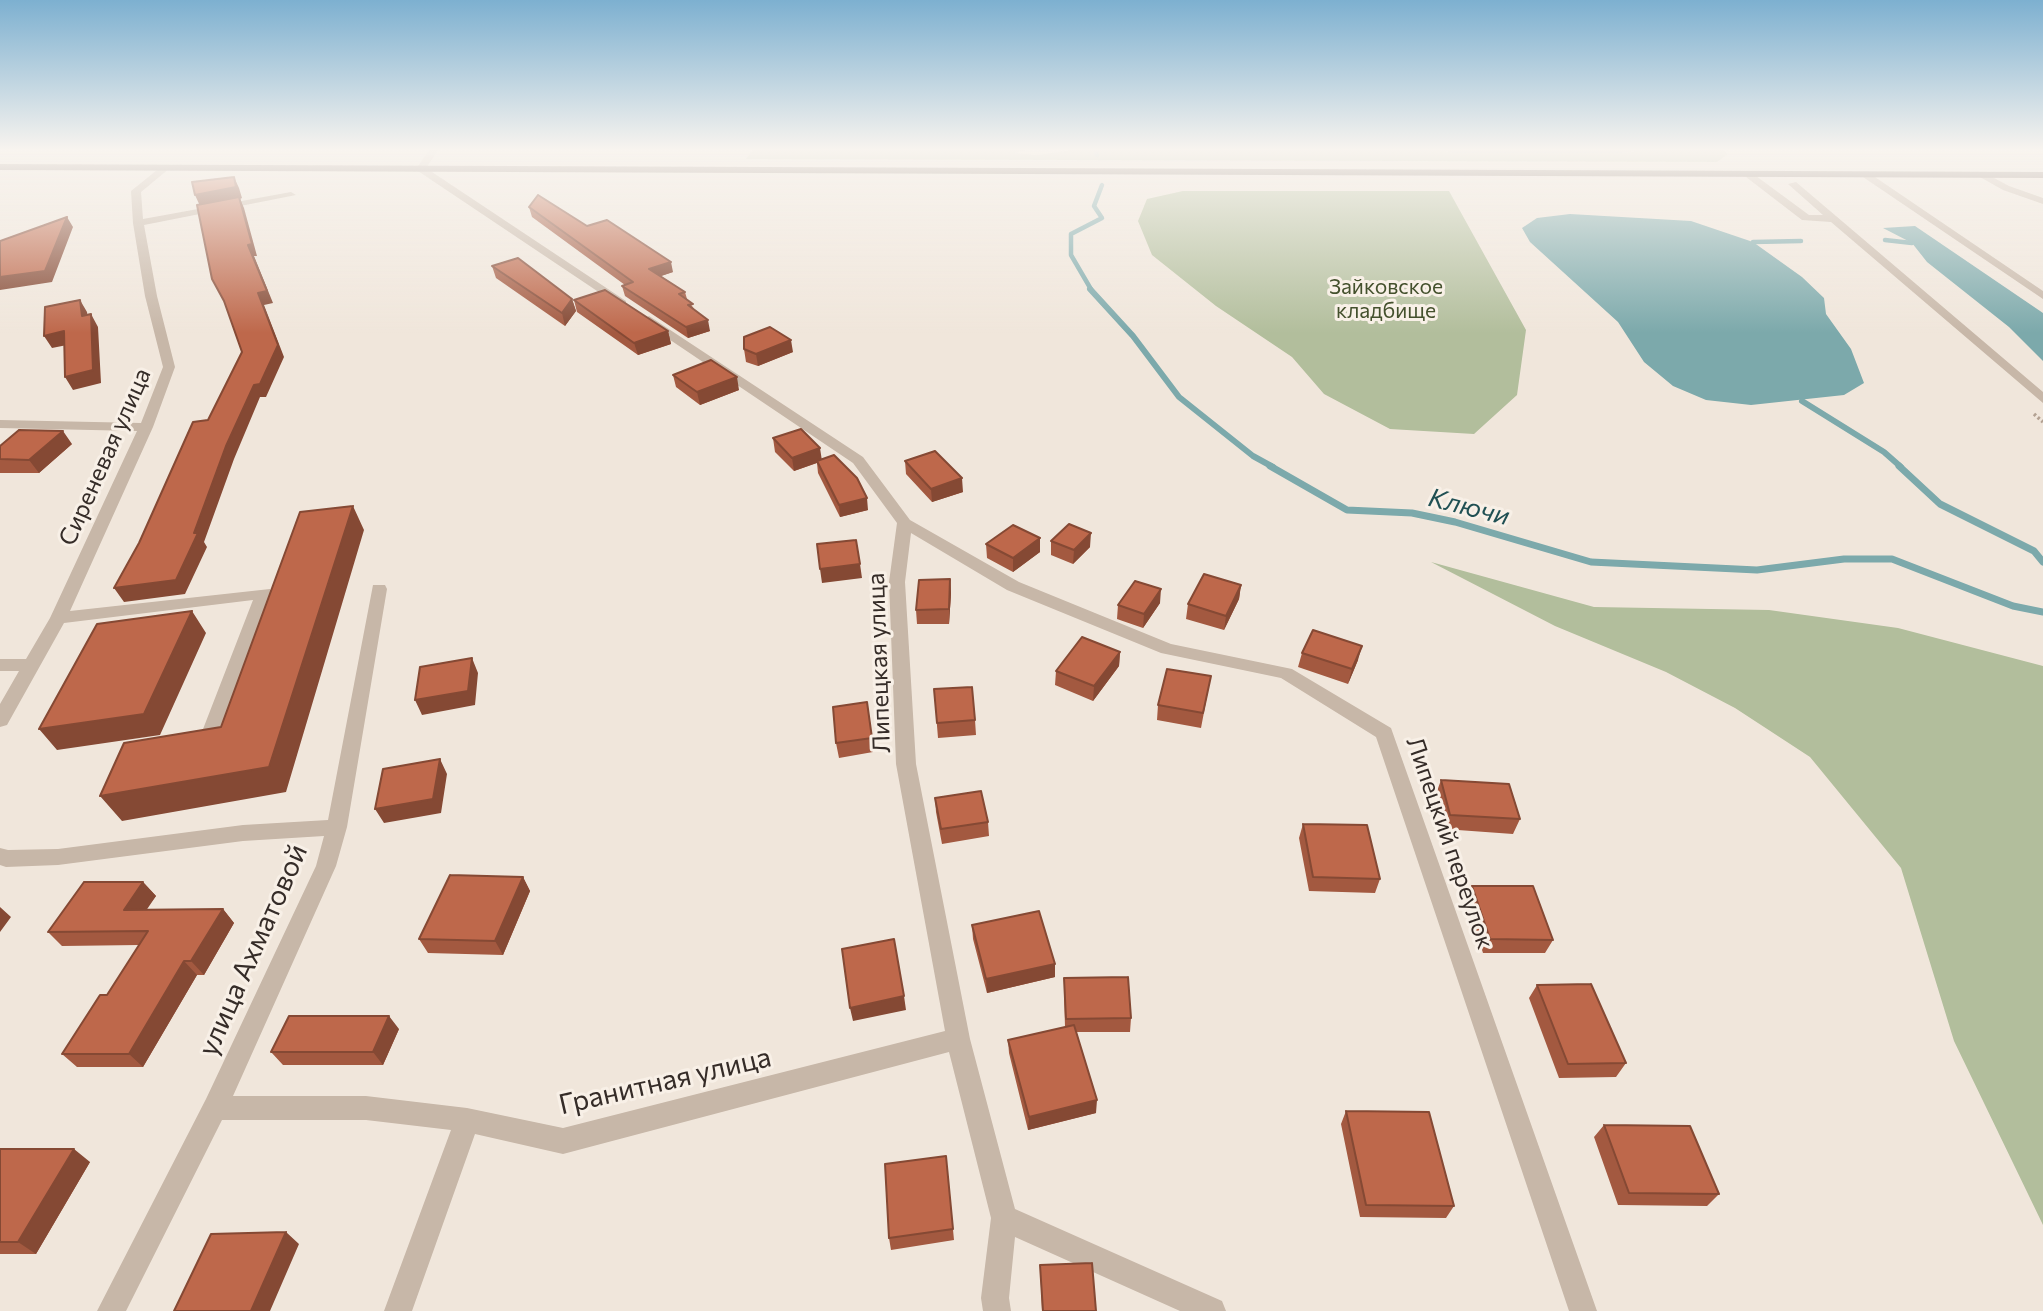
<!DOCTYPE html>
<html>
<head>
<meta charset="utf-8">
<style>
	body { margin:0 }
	canvas { display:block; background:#f0e6db }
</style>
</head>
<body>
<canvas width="2043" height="1311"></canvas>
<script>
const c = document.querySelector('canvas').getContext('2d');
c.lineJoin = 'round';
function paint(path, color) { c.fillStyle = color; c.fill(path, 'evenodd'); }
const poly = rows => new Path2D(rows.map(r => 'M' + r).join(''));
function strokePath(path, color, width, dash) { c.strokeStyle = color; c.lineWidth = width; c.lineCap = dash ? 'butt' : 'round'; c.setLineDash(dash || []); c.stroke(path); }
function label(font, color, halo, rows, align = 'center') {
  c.font = font + ' Commissioner,sans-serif'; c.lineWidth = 6; c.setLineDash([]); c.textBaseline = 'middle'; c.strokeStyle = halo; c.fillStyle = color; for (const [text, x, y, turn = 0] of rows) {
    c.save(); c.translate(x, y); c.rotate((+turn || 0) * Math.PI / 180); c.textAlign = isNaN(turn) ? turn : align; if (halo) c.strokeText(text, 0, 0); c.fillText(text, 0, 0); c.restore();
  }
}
paint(poly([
	[753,149,1032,149,1014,153,1038,155,1079,149,1437,149,1453,153,1621,153,1652,149,1722,149,1728,154,1717,162,746,159],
	[1183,191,1449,191,1526,330,1517,395,1474,434,1390,429,1324,394,1292,357,1216,306,1152,255,1138,221,1147,199],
	[1431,562,1594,607,1769,610,1898,628,2043,666,2043,1225,1954,1041,1901,868,1810,757,1735,708,1666,672,1555,626]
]), '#b2be9c');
paint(poly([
	[1437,149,1652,149,1621,153,1453,153],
	[1570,214,1691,221,1753,242,1802,277,1824,298,1826,314,1851,349,1864,383,1844,395,1751,405,1706,400,1673,386,1644,362,1618,322,1530,242,1522,228,1537,218],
	[1915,226,2043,313,2043,361,2009,327,1927,262,1912,243,1883,228]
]), '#7ca9ab');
strokePath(poly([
	[1096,149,1097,155],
	[1885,240,1912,243],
	[1753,242,1801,241],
	[1092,291,1071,255,1071,234,1102,218,1094,206,1102,185]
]), '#7ca9ab', 4.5);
strokePath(poly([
	[1090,289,1133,336,1179,397,1253,456,1273,467],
	[1802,401,1884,452,1901,467]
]), '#7ca9ab', 6);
strokePath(poly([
	[1270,466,1347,510,1412,513,1455,522,1591,562,1757,570,1844,559,1892,559,2013,606,2043,612],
	[1899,466,1940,504,2034,551,2043,562]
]), '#7ca9ab', 7);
strokePath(poly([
	[2034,414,2043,422]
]), '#b3a192', 3.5, [2.5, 2.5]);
paint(poly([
	[430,149,439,149,426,168,626,301,626,305,618,305,418,171,416,169,430,149],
	[162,166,170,168,141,192,143,219,291,192,296,195,144,225,157,296,175,367,153,427,70,611,270,589,272,593,216,742,214,747,207,749,200,747,198,742,253,600,64,623,7,725,0,727,0,704,19,671,0,671,0,659,26,659,50,618,137,431,0,428,0,420,141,423,163,367,145,296,133,223,131,191,162,166],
	[1983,172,2009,186,2043,198,2043,204,2003,190,1980,177,1978,175,1983,172],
	[1746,173,1752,173,1809,215,1823,215,1788,184,1796,182,2043,392,2043,403,1831,222,1802,220,1746,177,1746,173],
	[1863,173,1869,173,2043,291,2043,299,1863,177,1863,173],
	[649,316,863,457,910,520,1019,582,1171,644,1292,669,1391,728,1597,1311,1569,1311,1376,737,1281,678,1161,653,1007,590,911,533,905,582,916,764,970,1039,1015,1209,1222,1301,1226,1311,1180,1311,1015,1237,1009,1298,1011,1311,983,1311,981,1298,991,1218,949,1052,563,1154,475,1134,412,1311,384,1311,451,1130,366,1120,222,1120,126,1311,97,1311,206,1099,316,866,324,836,243,841,58,865,6,867,0,865,0,848,8,850,58,849,243,825,328,820,373,585,385,585,387,589,347,827,336,866,233,1096,366,1096,467,1108,563,1128,945,1031,896,764,889,582,897,523,853,463,645,323,643,320,649,316]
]), '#c7b7a8');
paint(poly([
	[0,164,2043,172,2043,178,0,170,0,164]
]), '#76635a');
paint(poly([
	[529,207,587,226,673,272,661,276,685,292,687,299,710,331,688,338,625,296,622,286,625,285,532,217],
	[492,266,572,299,576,311,565,326,496,278],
	[574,300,668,331,671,344,638,355,577,312],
	[744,349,793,352,758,366,746,362],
	[673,375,739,390,700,405,676,387],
	[773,438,822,459,868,510,840,517,818,473,817,463,794,471,775,452],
	[72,444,39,473,0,473,0,446],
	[905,461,963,492,932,502,906,474],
	[1051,541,1090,547,1073,564,1051,555],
	[986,544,1040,552,1013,572,987,558],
	[950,579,951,593,949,624,917,624,916,610],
	[1241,585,1239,599,1224,630,1186,619,1188,604],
	[1160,603,1143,628,1117,619,1118,605],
	[1120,652,1119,666,1093,701,1055,685,1056,671],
	[1302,653,1358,660,1348,684,1298,667],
	[934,689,975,720,976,735,938,738],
	[1208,691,1201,728,1157,720,1158,705],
	[867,702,873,752,839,758,836,743],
	[1441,780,1520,819,1513,834,1444,829,1436,794],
	[935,798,988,822,989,836,942,844,936,812],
	[1303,824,1380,879,1375,893,1309,891,1299,838],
	[523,877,530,891,503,955,428,953,419,939],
	[143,882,156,896,146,909,223,909,234,923,204,975,197,975,143,1067,77,1067,62,1054,107,995,139,945,62,946,48,932],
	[1472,886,1553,940,1545,953,1483,953,1466,900],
	[972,925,1055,977,987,993,973,939],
	[1064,978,1131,1018,1130,1032,1076,1032,1096,1113,1028,1130,1009,1053,1008,1040,1065,1027,1064,991],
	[1537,985,1626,1063,1616,1077,1559,1078,1529,998],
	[399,1029,383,1065,283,1065,271,1052],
	[1346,1111,1454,1206,1446,1218,1360,1217,1341,1124],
	[1604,1125,1719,1194,1707,1206,1618,1205,1594,1137],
	[0,1149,90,1162,36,1254,0,1254],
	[946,1156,954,1240,891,1250,889,1238],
	[1040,1265,1096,1311,1042,1311]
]), '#a35940');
paint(poly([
	[234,177,239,188,242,198,240,199,244,208,257,256,254,256,273,303,264,305,284,357,266,397,260,397,234,459,204,542,207,547,185,594,124,602,114,588,194,533,226,446,254,385,200,206,195,195],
	[67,217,73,227,52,282,0,290,0,277],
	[671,262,673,272,652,279,649,269],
	[572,299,576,311,565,326,562,313],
	[80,300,87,312,89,329,82,316],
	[91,314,98,327,101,383,73,390,65,377],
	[708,320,710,331,688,338,686,327],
	[64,331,72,344,52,348,44,336],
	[668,331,671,344,638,355,634,343],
	[791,340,793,352,758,366,756,354],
	[737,377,739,390,700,405,697,392],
	[63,431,72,444,39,473,29,460],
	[820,448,822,461,794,471,792,458],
	[962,478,963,492,932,502,931,489],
	[867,498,868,510,840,517,839,505],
	[353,506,364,530,286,792,122,821,100,796,269,767],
	[1091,533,1090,547,1073,564,1074,550],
	[1040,538,1040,552,1013,572,1013,558],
	[860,564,862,578,822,583,820,569],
	[950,579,951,593,949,624,949,609],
	[1241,585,1239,599,1224,630,1226,616],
	[1161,589,1160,603,1143,628,1144,614],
	[192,611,206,633,160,735,57,750,39,729],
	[1362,646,1358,660,1348,684,1352,669],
	[1120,652,1119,666,1093,701,1094,686],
	[472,658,478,673,475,705,422,715,415,700],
	[440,759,447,774,441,813,384,823,375,809],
	[523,877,530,891,503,955,495,941],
	[143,882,156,896,137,924,124,910],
	[0,907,11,917,0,932],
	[223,909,234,923,204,975,191,961],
	[184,961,197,975,143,1067,129,1054],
	[1055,964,1055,977,987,993,986,979],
	[904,996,906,1010,853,1021,850,1008],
	[389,1016,399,1029,383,1065,373,1052],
	[1097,1100,1096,1113,1028,1130,1029,1117],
	[74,1149,90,1162,36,1254,18,1242],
	[286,1232,299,1244,270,1311,251,1311]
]), '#854934');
const building = poly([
	[234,177,236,187,195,195,192,182,234,177],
	[538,195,587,226,607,220,671,262,649,269,685,292,679,294,693,304,688,305,708,320,686,327,622,286,633,282,529,207,538,195],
	[239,197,252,244,248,245,267,291,258,293,278,345,260,384,254,385,226,446,194,533,198,533,176,580,114,588,139,543,193,422,208,420,242,352,224,301,212,279,197,205,239,197],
	[67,217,45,271,0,277,0,241,67,217],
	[518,258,572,299,562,313,492,266,518,258],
	[605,290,668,331,634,343,574,300,605,290],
	[80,300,82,316,91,314,93,370,65,377,64,331,44,336,45,307,80,300],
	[770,327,791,340,756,354,744,349,744,337,770,327],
	[711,360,737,377,697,392,673,375,711,360],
	[801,429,820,448,792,458,773,438,801,429],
	[19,430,63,431,29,460,0,459,0,446,19,430],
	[935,451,962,478,931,489,905,461,935,451],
	[834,455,857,478,867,498,839,505,817,461,834,455],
	[353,506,269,767,100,796,124,743,221,727,300,512,353,506],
	[1069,524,1091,533,1074,550,1051,541,1069,524],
	[1013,525,1040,538,1013,558,986,544,1013,525],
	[856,540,860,564,820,569,817,544,856,540],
	[1204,574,1241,585,1226,616,1188,604,1204,574],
	[950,579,949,609,916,610,919,580,950,579],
	[1135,581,1161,589,1144,614,1118,605,1135,581],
	[192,611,144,714,39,729,97,624,192,611],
	[1313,630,1362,646,1352,669,1302,653,1313,630],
	[1082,637,1120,652,1094,686,1056,671,1082,637],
	[472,658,468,691,415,700,420,667,472,658],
	[1167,669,1211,676,1203,713,1158,705,1167,669],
	[972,687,975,720,937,723,934,689,972,687],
	[867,702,872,738,836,743,833,707,867,702],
	[440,759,433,799,375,809,383,769,440,759],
	[1441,780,1509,784,1520,819,1450,815,1441,780],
	[981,791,988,822,941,829,935,798,981,791],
	[1303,824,1367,825,1380,879,1313,877,1303,824],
	[450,875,523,877,495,941,419,939,450,875],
	[84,882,143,882,124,910,223,909,191,961,184,961,129,1054,62,1054,100,995,107,995,148,931,48,932,84,882],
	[1472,886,1533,886,1553,940,1490,939,1472,886],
	[1039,911,1055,964,986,979,972,925,1039,911],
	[894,939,904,996,850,1008,842,949,894,939],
	[1128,977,1131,1018,1066,1019,1064,978,1128,977],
	[1591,984,1626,1063,1568,1064,1537,985,1591,984],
	[289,1016,389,1016,373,1052,271,1052,289,1016],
	[1074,1025,1097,1100,1029,1117,1008,1040,1074,1025],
	[1346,1111,1429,1112,1454,1206,1366,1205,1346,1111],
	[1604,1125,1690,1126,1719,1194,1629,1193,1604,1125],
	[0,1149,74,1149,18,1242,0,1242,0,1149],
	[946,1156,953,1229,889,1238,885,1164,946,1156],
	[286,1232,251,1311,174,1311,211,1234,286,1232],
	[1092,1263,1096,1311,1043,1311,1040,1265,1092,1263]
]);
paint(building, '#be684b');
strokePath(building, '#854934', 2);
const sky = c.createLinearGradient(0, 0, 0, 333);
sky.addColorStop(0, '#7db0d0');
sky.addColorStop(0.45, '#f8f4ef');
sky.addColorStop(1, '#f8f4ef00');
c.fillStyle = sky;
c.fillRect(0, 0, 2043, 333);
label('21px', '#44512d', '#f8f0e7', [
	["Зайковское",1386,287],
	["кладбище",1386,311]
]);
label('24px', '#352c28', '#f8f0e7', [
	["Сиреневая улица",105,457,-66],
	["Липецкая улица",879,663,-92],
	["Липецкий переулок",1450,843,71]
]);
label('italic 26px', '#205053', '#f8f0e7', [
	["Ключи",1469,507,14]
]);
label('28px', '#352c28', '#f8f0e7', [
	["улица Ахматовой",253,950,-66],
	["Гранитная улица",665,1081,-13]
]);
</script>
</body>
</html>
